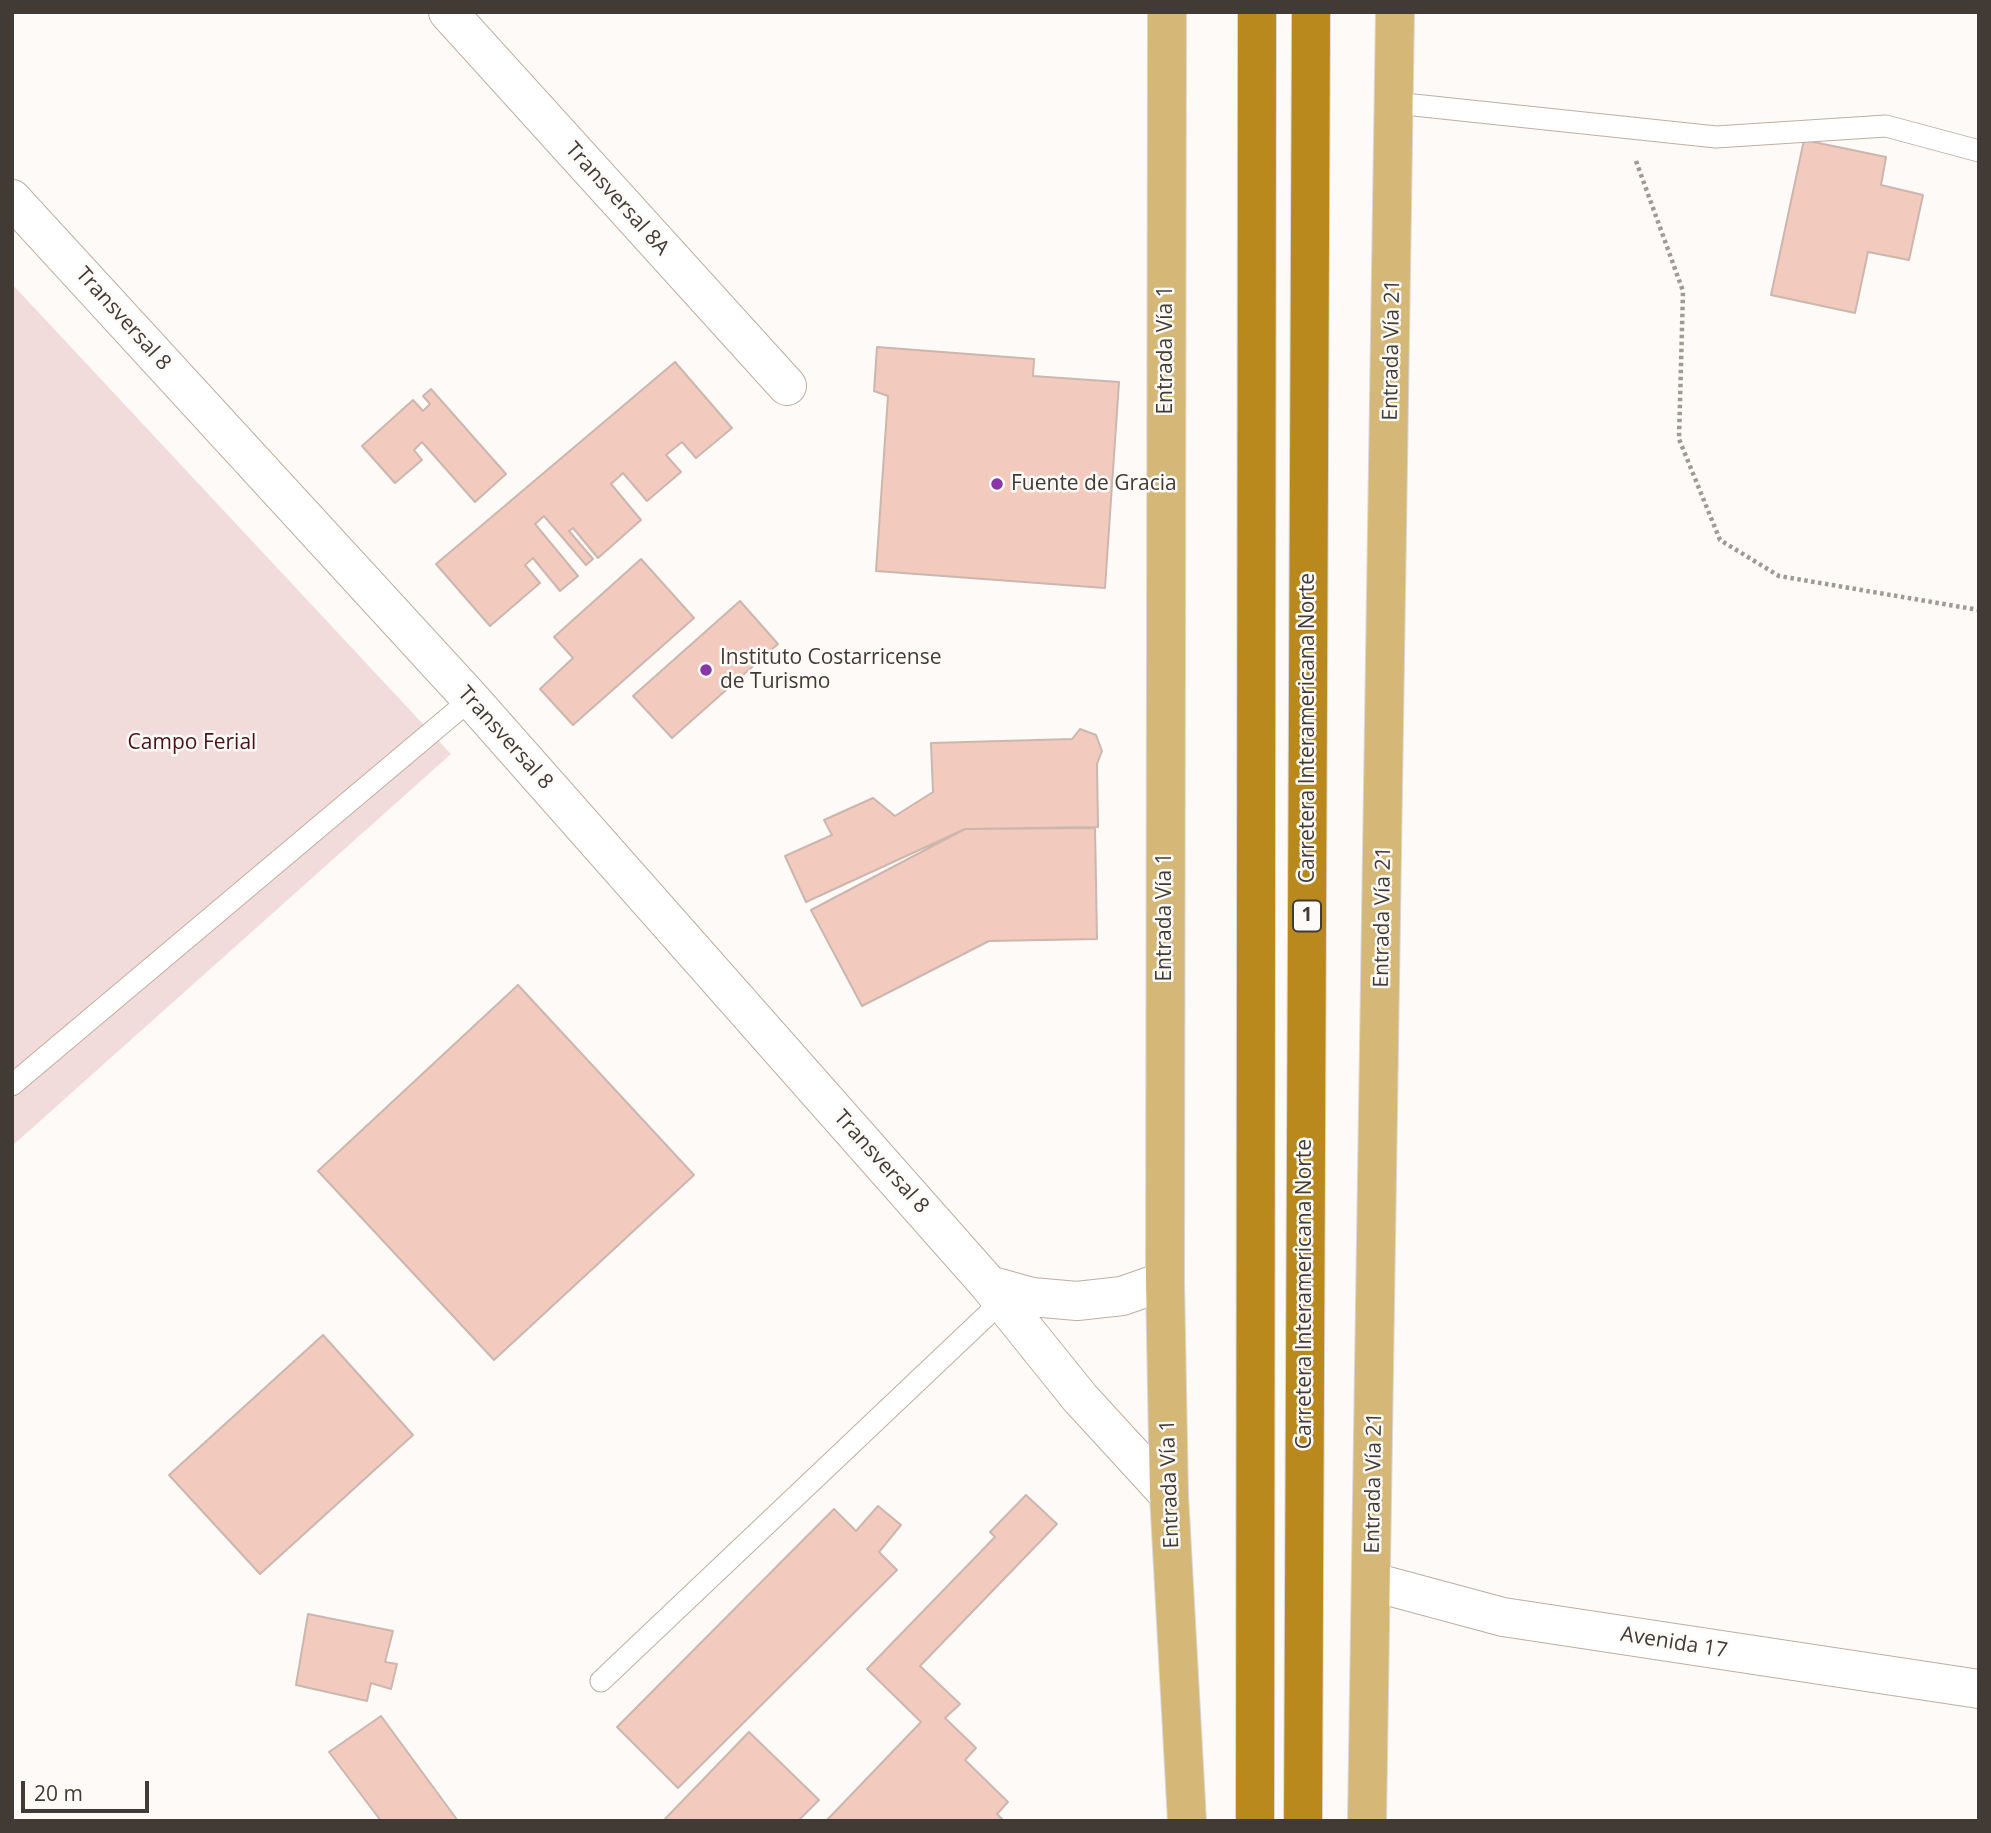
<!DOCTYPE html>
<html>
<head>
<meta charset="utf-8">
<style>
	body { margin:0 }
	#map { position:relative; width:1991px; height:1833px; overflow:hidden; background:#fefaf7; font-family:"Open Sans",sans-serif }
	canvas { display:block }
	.frame { position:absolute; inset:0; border:14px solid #423b35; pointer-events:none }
	.scale { position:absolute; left:21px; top:1781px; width:128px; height:32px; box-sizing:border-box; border:4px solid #423b35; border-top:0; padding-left:9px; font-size:21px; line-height:24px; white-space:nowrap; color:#423b35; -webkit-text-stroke:5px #fefaf7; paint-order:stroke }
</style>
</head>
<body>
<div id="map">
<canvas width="1991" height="1833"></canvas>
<div class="frame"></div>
<div class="scale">20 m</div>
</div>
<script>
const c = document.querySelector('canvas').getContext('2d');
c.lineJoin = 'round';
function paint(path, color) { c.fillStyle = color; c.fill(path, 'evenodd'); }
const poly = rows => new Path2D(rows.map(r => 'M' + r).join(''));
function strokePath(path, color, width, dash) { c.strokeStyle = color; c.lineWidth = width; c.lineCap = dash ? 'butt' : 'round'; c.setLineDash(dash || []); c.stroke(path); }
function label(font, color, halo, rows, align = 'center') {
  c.font = font + ' "Open Sans",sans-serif'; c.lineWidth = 5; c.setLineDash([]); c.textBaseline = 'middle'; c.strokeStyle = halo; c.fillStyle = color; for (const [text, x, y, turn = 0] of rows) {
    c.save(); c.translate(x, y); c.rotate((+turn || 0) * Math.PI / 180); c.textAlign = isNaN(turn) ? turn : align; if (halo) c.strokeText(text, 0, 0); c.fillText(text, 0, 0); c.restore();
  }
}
paint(poly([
	[12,284,451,754,12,1146]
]), '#f1dcdb');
const building = poly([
	[1804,140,1886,157,1881,185,1923,195,1909,260,1868,252,1855,313,1771,295,1804,140],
	[877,347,1034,359,1033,376,1119,382,1105,588,876,571,888,396,874,391,877,347],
	[675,362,732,428,696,458,682,442,666,455,681,472,647,501,623,473,611,484,641,520,598,558,573,528,569,531,593,559,586,565,544,516,535,524,578,576,560,591,533,558,525,565,540,583,490,626,436,564,675,362],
	[431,389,506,474,475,502,422,442,414,450,422,460,395,483,362,446,413,400,423,411,430,404,423,396,431,389],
	[641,559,694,618,573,725,540,689,573,658,554,637,641,559],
	[740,601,778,644,672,738,633,696,740,601],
	[1080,729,1096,735,1102,751,1097,764,1098,827,965,829,806,902,785,856,832,835,824,820,873,798,895,816,933,792,931,743,1072,739,1080,729],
	[1095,828,1097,939,989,941,862,1006,811,910,965,829,1095,828],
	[518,985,694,1175,494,1360,318,1171,518,985],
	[323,1335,413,1435,260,1574,169,1475,323,1335],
	[1026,1495,1057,1524,920,1666,960,1704,945,1718,976,1748,965,1760,1008,1802,997,1814,1004,1821,826,1821,921,1722,867,1669,995,1537,990,1532,1026,1495],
	[878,1506,901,1525,879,1552,897,1570,678,1788,617,1727,834,1509,856,1531,878,1506],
	[308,1614,393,1631,385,1662,397,1664,391,1689,371,1683,367,1701,296,1685,308,1614],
	[381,1716,458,1821,381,1821,329,1752,381,1716],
	[749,1732,819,1800,798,1821,663,1821,749,1732]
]);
paint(building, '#f2cbbe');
strokePath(building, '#ccb6ae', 2);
const lane = poly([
	[1395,103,1716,137,1886,126,1979,151],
	[12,1085,471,699],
	[601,1681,1001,1302]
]);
const street = poly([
	[448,12,787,386],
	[12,199,471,699,989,1285,1080,1398,1169,1495],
	[989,1285,1032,1297,1077,1301,1122,1296,1165,1281],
	[1373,1582,1503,1617,1979,1689]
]);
const primary = poly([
	[1167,12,1165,1281,1169,1495,1187,1821],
	[1367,1821,1395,12]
]);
const highway = poly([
	[1255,1821,1257,12],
	[1303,1821,1311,12]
]);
strokePath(lane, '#c0aea0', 23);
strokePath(street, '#c0aea0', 40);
strokePath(primary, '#d9d8d7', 40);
strokePath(highway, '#d9d8d7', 40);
strokePath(poly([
	[1636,161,1683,291,1679,439,1720,540,1779,576,1979,610]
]), '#a09a95', 4.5, [3.5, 3.5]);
strokePath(lane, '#fff', 21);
strokePath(street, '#fff', 38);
strokePath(primary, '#d5b878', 38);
strokePath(highway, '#b9891e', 38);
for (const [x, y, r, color] of [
	[997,484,7,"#8937a6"],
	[706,670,7,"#8937a6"]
]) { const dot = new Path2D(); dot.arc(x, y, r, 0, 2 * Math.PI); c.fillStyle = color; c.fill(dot); strokePath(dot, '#fefaf7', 2.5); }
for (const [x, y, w] of [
	[1307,916,28]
]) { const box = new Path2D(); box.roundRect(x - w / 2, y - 15.5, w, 31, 5); c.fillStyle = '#fefaf7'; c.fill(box); strokePath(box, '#423b35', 2); }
label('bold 19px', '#423b35', null, [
	["1",1307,916]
]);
label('21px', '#423b35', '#fefaf7', [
	["Transversal 8A",617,199,48],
	["Transversal 8",123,319,48],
	["Entrada Vía 1",1166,350,-90],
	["Entrada Vía 21",1392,350,-89],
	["Carretera Interamericana Norte",1308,728,-90],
	["Transversal 8",505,738,48],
	["Entrada Vía 1",1165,917,-90],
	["Entrada Vía 21",1383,917,-89],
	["Transversal 8",881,1162,48],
	["Carretera Interamericana Norte",1305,1294,-90],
	["Entrada Vía 21",1374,1483,-89],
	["Entrada Vía 1",1170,1484,-92],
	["Avenida 17",1674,1643,9]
]);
label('21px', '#423b35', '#fefaf7', [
	["Fuente de Gracia",1011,484],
	["Instituto Costarricense",720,658],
	["de Turismo",720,682]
], 'left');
label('21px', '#4c1017', '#fefaf7', [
	["Campo Ferial",192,743]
]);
</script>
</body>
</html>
